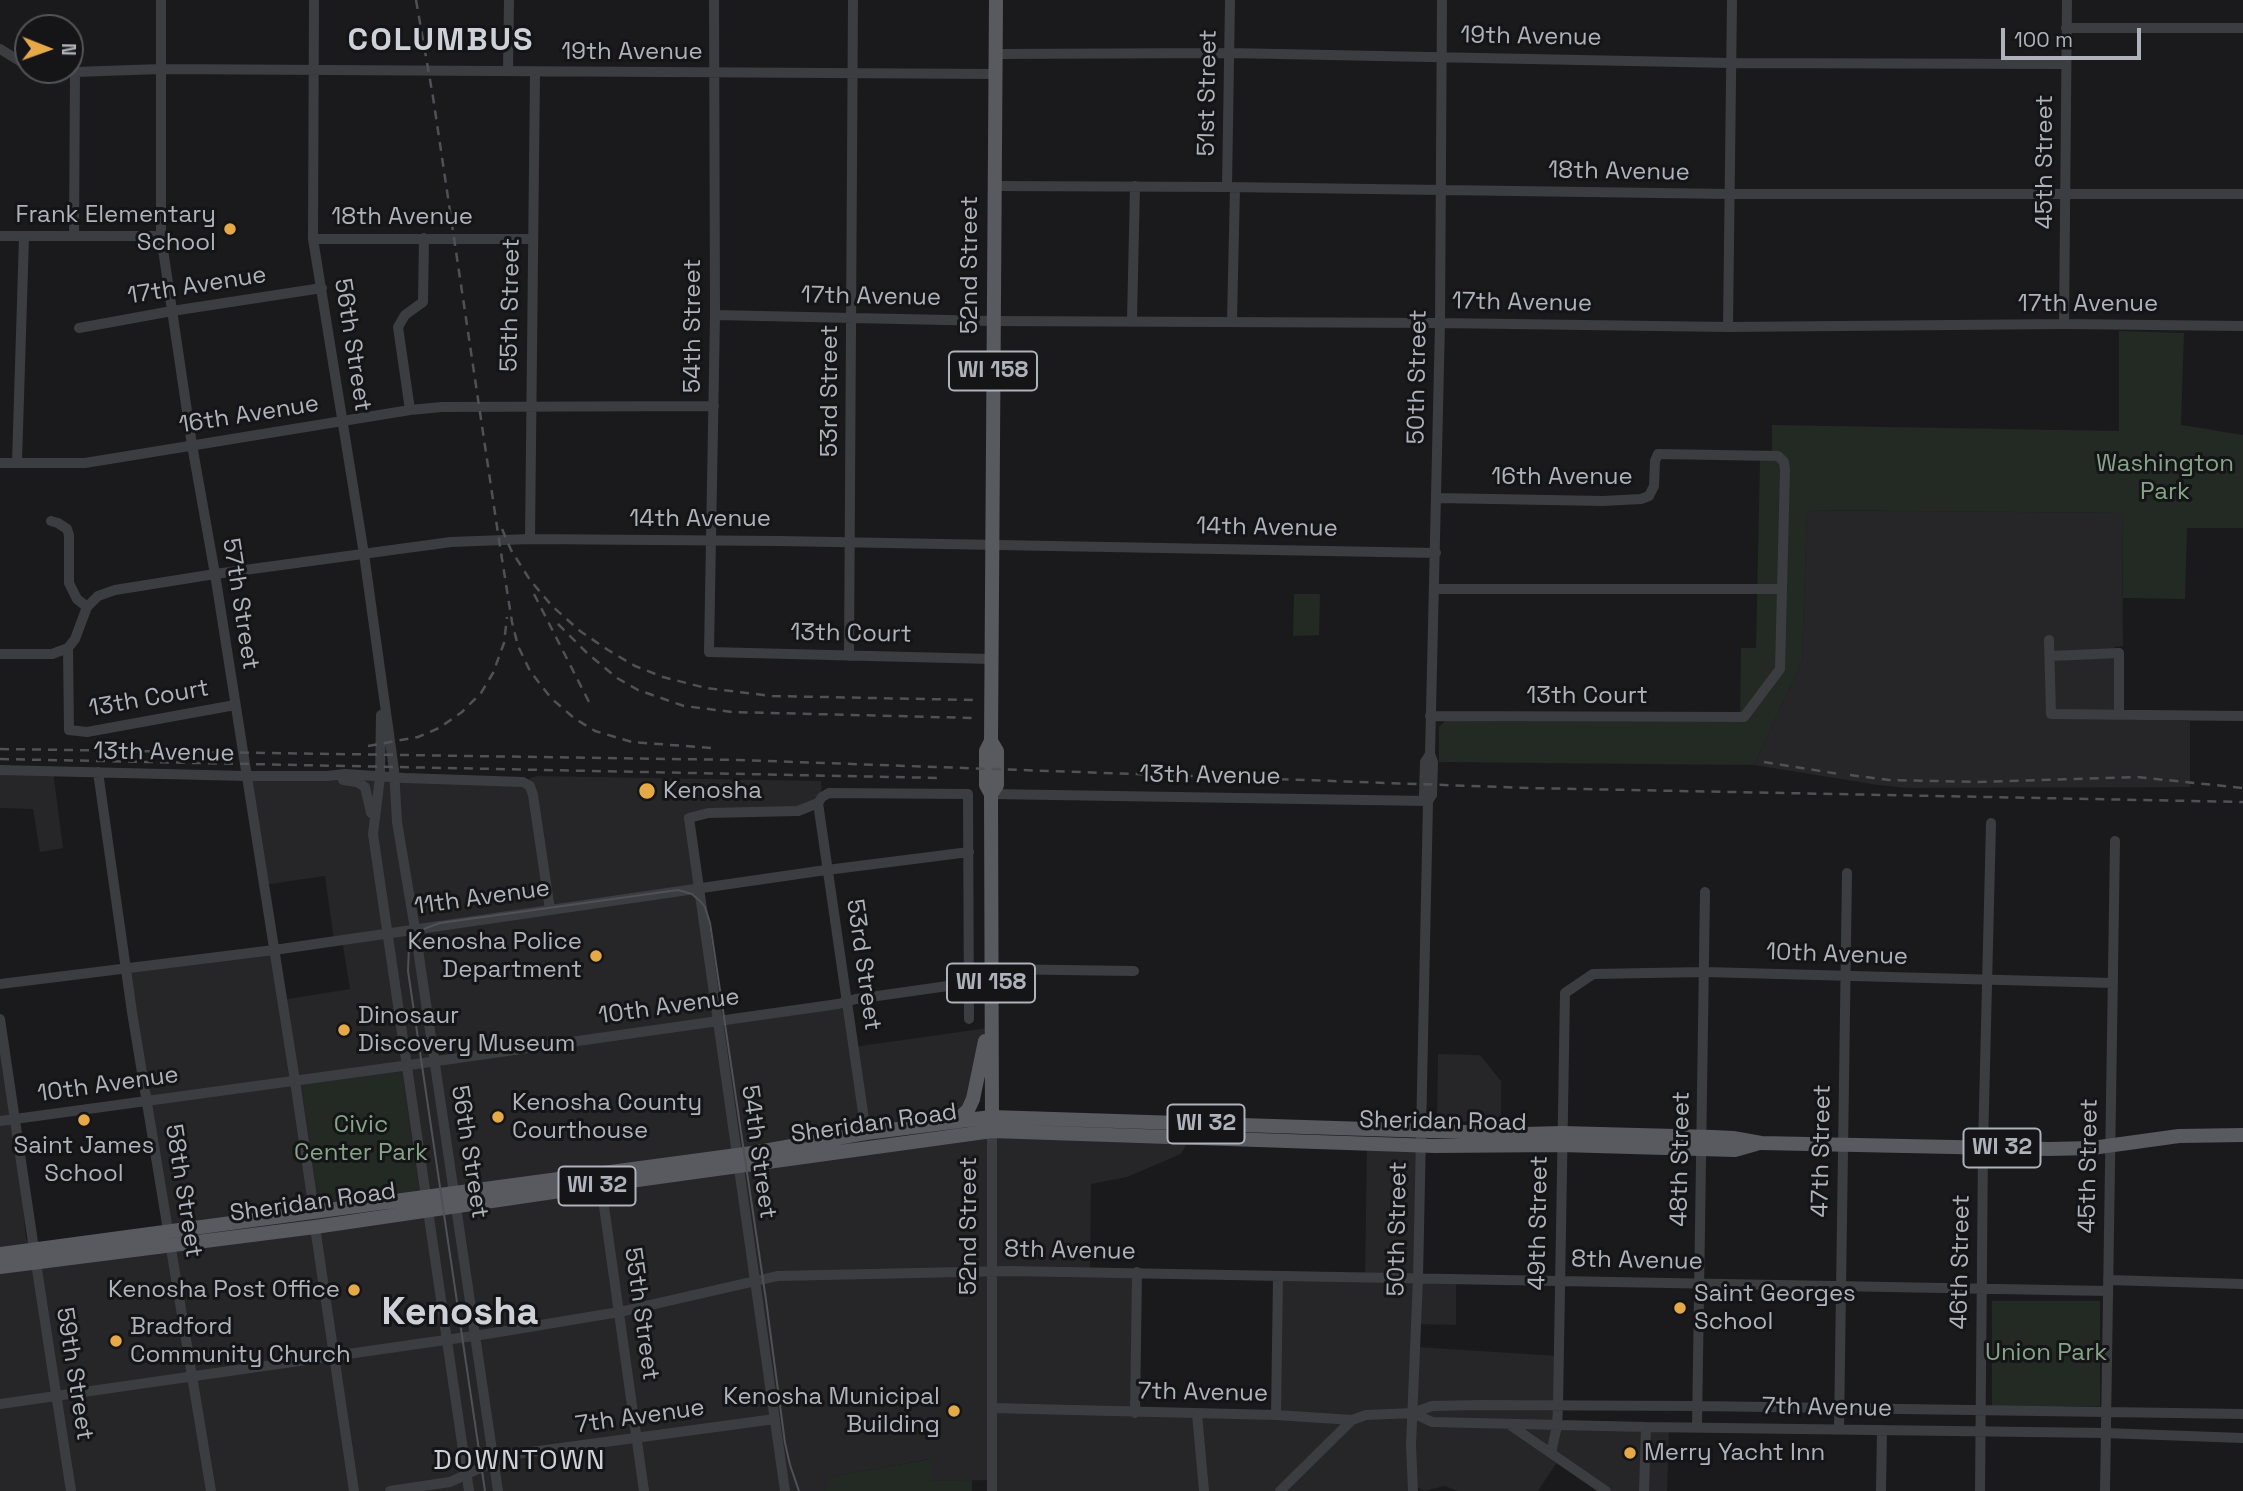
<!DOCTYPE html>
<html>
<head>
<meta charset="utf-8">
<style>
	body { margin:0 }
	#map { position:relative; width:2243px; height:1491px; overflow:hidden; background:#1a1a1c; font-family:"Space Grotesk",sans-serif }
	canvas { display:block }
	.north { position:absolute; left:14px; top:14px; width:70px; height:70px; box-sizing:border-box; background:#151517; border:2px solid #525459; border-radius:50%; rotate:91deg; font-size:19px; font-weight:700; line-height:28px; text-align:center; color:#aeb2bb }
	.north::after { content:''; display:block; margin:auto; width:24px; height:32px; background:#e6a948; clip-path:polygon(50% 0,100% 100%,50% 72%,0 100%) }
	.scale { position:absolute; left:2001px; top:28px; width:140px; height:32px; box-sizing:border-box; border:4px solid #aeb2bb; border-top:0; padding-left:9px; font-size:21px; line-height:24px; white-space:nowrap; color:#aeb2bb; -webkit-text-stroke:5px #151517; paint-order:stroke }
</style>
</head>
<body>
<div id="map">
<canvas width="2243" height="1491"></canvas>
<div class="north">N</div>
<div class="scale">100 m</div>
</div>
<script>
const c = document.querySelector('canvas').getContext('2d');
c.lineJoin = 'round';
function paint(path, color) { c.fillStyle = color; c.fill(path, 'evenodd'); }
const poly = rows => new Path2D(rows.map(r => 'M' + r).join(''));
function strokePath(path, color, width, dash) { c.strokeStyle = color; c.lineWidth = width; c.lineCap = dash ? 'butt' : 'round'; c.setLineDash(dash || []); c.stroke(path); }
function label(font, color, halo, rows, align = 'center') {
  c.font = font + ' "Space Grotesk",sans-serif'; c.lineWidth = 6; c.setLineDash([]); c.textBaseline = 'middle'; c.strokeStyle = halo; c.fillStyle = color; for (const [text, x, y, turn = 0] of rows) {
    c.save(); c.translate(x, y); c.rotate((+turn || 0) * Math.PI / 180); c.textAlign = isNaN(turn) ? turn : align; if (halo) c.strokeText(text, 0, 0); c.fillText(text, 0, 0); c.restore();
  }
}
paint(poly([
	[1807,510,2122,513,2123,646,2114,647,2114,719,2190,721,2190,787,1908,788,1878,785,1754,765,1802,661],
	[0,770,53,771,63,848,40,852,33,809,0,808],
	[246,776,526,783,530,778,538,776,821,781,822,797,798,811,689,819,718,1021,846,1002,853,1047,988,1028,973,1099,957,1122,992,1131,1190,1138,1181,1154,1127,1177,1091,1184,1090,1271,1137,1272,1135,1412,1276,1415,1278,1276,1365,1277,1367,1144,1421,1146,1418,1278,1456,1279,1456,1325,1417,1324,1416,1347,1559,1356,1557,1425,1669,1431,1667,1491,1606,1491,1559,1459,1538,1491,1457,1491,1445,1486,1424,1491,1413,1485,1413,1491,992,1491,992,1480,931,1481,930,1459,835,1476,825,1491,0,1491,0,1019,15,1119,26,1239,32,1242,34,1249,167,1231,125,968,274,950,282,1000,350,989,342,940,334,941,325,876,263,885],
	[1438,1054,1480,1055,1501,1081,1501,1122,1437,1121]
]), '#262629');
paint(poly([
	[2119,331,2184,333,2181,425,2243,435,2243,528,2187,528,2185,599,2123,598,2122,513,1807,510,1802,661,1754,765,1439,762,1439,727,1445,721,1740,722,1741,648,1756,648,1760,460,1772,460,1772,425,2119,431],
	[1294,594,1320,594,1319,635,1293,636],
	[394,1072,402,1077,418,1188,413,1193,327,1206,319,1201,303,1091,308,1084],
	[1992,1301,2100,1301,2100,1406,1992,1406],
	[931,1459,931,1481,972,1480,972,1491,825,1491,834,1476]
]), '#222a23');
strokePath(poly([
	[161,0,161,236,192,445,215,574,295,1081,314,1211],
	[314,0,313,239,364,554,394,770,397,822,415,929,498,1491],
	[714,0,715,315,709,652,991,659],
	[2066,28,2243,28],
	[0,49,28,66],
	[996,54,1229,53,1730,63,2066,64],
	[59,70,75,72,161,69,995,74],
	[508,71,509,0],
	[994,186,1227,187,1730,194,2243,194],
	[1227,187,1230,0],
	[74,235,75,72],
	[0,236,161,236],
	[313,239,532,239],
	[715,315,993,321,1440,323,1728,327,2064,324,2243,326],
	[1132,320,1135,186],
	[1232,321,1235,187],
	[2064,324,2067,0],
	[1728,327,1732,0],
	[79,328,172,311,322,288],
	[410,410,398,327,405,315,423,302,424,238],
	[17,462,24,237],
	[0,463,85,463,410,410,442,407,714,406],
	[51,521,58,523,67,529,69,535,69,583,77,599,87,607],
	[530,539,535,72],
	[1435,589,1781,589],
	[2049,640,2051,714,2243,716],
	[68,648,69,730,87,732,235,705],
	[0,654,52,654,68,648,75,639,87,607,98,596,115,590,215,574,451,542,530,539,779,541,1436,553],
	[849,656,853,0],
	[2050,656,2119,653,2119,715],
	[381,715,380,777,373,834,469,1491],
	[1430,716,1744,717,1780,669,1785,470,1784,462,1778,456,1658,454,1655,461,1654,486,1649,496,1641,499,1603,501,1437,498],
	[0,770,246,776,327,776,345,774,405,778,523,782,530,786,533,795,550,910],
	[98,772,132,1012,211,1491],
	[343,780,357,782,365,787,371,813],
	[991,794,1428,801],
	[1428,801,1424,795,1425,762,1430,754],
	[818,803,866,1133],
	[991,969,1134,971],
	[0,984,274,950,819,871,969,852],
	[0,1019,34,1249],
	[0,1121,395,1067,838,1004,856,999,969,983],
	[992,1131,992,1491],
	[601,1185,644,1491],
	[315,1227,354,1491],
	[36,1263,71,1491],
	[2108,1280,2243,1284],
	[0,1404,487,1334,619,1312,777,1276,1009,1271,2108,1291],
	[992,1408,1276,1415,1352,1420,1366,1415,1413,1413,1432,1406,1479,1405,1698,1406,2243,1414],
	[1135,1413,1137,1272],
	[1413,1413,1432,1422,1646,1427,2105,1433,2243,1438],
	[1197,1414,1204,1491],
	[1276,1415,1278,1276],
	[1510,1425,1606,1491],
	[1697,1427,1705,892],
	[1839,1429,1847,873],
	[1551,1453,1557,1426,1558,1406,1565,993,1593,974,1705,972,2113,983],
	[390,1491,450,1482,509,1455,775,1419],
	[785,1491,689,818,708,813,798,811,818,803,822,797,829,793,968,794,969,1019],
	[1280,1491,1352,1420],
	[1413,1491,1411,1445,1418,1278,1428,801,1432,795,1433,762,1430,754,1440,323,1442,0],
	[1644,1491,1646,1427],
	[1881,1491,1882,1430],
	[1980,1491,1983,1147,1991,823],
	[2105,1491,2115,841]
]), '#3c3d41', 10);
strokePath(poly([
	[991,794,997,785,997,751,991,741],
	[957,1120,968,1110,973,1099,985,1041],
	[992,1123,991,794,986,785,986,751,991,741,996,0],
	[0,1254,752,1153,866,1133,991,1117,1524,1134,1562,1133,1713,1137,1733,1138,1761,1143,2049,1149,2092,1148,2179,1136,2243,1135],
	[0,1267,315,1227,601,1185,992,1131,1435,1146,1561,1145,1735,1150,1756,1144]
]), '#585a60', 14);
strokePath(poly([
	[485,1491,408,971,409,946,416,936,426,928,440,923,678,890,692,894,701,902,705,907,710,923,766,1300,785,1443,790,1465,799,1491]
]), '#4f5156', 2);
strokePath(poly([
	[416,0,433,97,499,540,512,622,518,646,530,671,551,698,574,718,595,731,632,742,711,748],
	[502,529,511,550,530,580,552,606,580,631,608,650,635,666,663,677,706,688,772,696,975,700],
	[534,594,589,702],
	[558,624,587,653,617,678,638,690,684,706,732,712,975,718],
	[368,746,418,737,439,728,462,712,481,693,493,673,504,643,507,617],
	[0,749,739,760,1529,788,2243,802],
	[0,759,941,778],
	[1764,762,1839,774],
	[1850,775,1889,780,1979,782,2137,777,2243,788]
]), '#4f5156', 2.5, [9, 7]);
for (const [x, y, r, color] of [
	[230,229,7,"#e6a948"],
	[647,791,9,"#e6a948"],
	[596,956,7,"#e6a948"],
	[344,1030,7,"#e6a948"],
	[498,1117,7,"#e6a948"],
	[84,1120,7,"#e6a948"],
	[354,1290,7,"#e6a948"],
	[1680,1308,7,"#e6a948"],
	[116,1341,7,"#e6a948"],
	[954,1411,7,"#e6a948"],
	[1630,1453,7,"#e6a948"]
]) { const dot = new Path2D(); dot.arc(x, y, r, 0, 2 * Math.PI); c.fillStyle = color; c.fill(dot); strokePath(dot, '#151517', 2.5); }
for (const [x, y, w] of [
	[993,371,88],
	[991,983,88],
	[1206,1124,77],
	[2002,1148,77],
	[597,1186,77]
]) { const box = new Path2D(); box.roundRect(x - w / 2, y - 19.5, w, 39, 5); c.fillStyle = '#151517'; c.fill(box); strokePath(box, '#aeb2bb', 2); }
label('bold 23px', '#aeb2bb', null, [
	["WI 158",993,371],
	["WI 158",991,983],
	["WI 32",1206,1124],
	["WI 32",2002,1148],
	["WI 32",597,1186]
]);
label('24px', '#aeb2bb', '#151517', [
	["19th Avenue",1531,37,1],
	["19th Avenue",632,52],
	["51st Street",1208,93,-89],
	["45th Street",2045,162,-90],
	["18th Avenue",1619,172,1],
	["18th Avenue",402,217],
	["52nd Street",970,265,-90],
	["17th Avenue",197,286,-9],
	["17th Avenue",871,297,1],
	["17th Avenue",1522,303,1],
	["17th Avenue",2088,304],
	["55th Street",511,305,-89],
	["54th Street",693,326,-90],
	["56th Street",352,345,81],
	["50th Street",1418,377,-89],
	["53rd Street",830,391,-90],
	["16th Avenue",249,415,-9],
	["16th Avenue",1562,477],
	["14th Avenue",700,519],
	["14th Avenue",1267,528,1],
	["57th Street",240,604,81],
	["13th Court",851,634,1],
	["13th Court",1587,696],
	["13th Court",149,699,-10],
	["13th Avenue",164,753,1],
	["13th Avenue",1210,776,1],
	["11th Avenue",482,898,-8],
	["10th Avenue",1837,955,2],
	["53rd Street",863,965,82],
	["10th Avenue",669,1007,-8],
	["10th Avenue",108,1085,-8],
	["Sheridan Road",1443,1122,1],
	["Sheridan Road",874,1124,-8],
	["47th Street",1822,1151,-89],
	["56th Street",469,1152,81],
	["54th Street",758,1152,82],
	["48th Street",1681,1159,-89],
	["45th Street",2089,1166,-89],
	["58th Street",183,1191,81],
	["Sheridan Road",313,1203,-8],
	["49th Street",1539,1223,-89],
	["52nd Street",969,1226,-90],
	["50th Street",1398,1229,-89],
	["8th Avenue",1070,1251,1],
	["8th Avenue",1637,1261,1],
	["46th Street",1961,1262,-89],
	["55th Street",641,1314,82],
	["59th Street",74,1374,81],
	["7th Avenue",1203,1393,1],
	["7th Avenue",1827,1408,1],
	["7th Avenue",640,1417,-8]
]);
label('24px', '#aeb2bb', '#151517', [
	["Frank Elementary",216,215,"right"],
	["School",216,243,"right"],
	["Kenosha",663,791],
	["Kenosha Police",582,942,"right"],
	["Department",582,970,"right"],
	["Dinosaur",358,1016],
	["Discovery Museum",358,1044],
	["Kenosha County",512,1103],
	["Courthouse",512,1131],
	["Saint James",84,1146,"center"],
	["School",84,1174,"center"],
	["Kenosha Post Office",340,1290,"right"],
	["Saint Georges",1694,1294],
	["School",1694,1322],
	["Bradford",130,1327],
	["Community Church",130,1355],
	["Kenosha Municipal",940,1397,"right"],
	["Building",940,1425,"right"],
	["Merry Yacht Inn",1644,1453]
], 'left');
label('24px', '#86a487', '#151517', [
	["Washington",2165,464],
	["Park",2165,492],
	["Civic",361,1125],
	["Center Park",361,1153],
	["Union Park",2046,1353]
]);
c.letterSpacing = '2px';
label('28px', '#ced1d7', '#151517', [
	["DOWNTOWN",520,1461]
]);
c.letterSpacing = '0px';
c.letterSpacing = '2px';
label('bold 32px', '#ced1d7', '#151517', [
	["COLUMBUS",441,41]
]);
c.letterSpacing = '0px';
label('bold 38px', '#ced1d7', '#151517', [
	["Kenosha",460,1314]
]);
</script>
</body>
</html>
